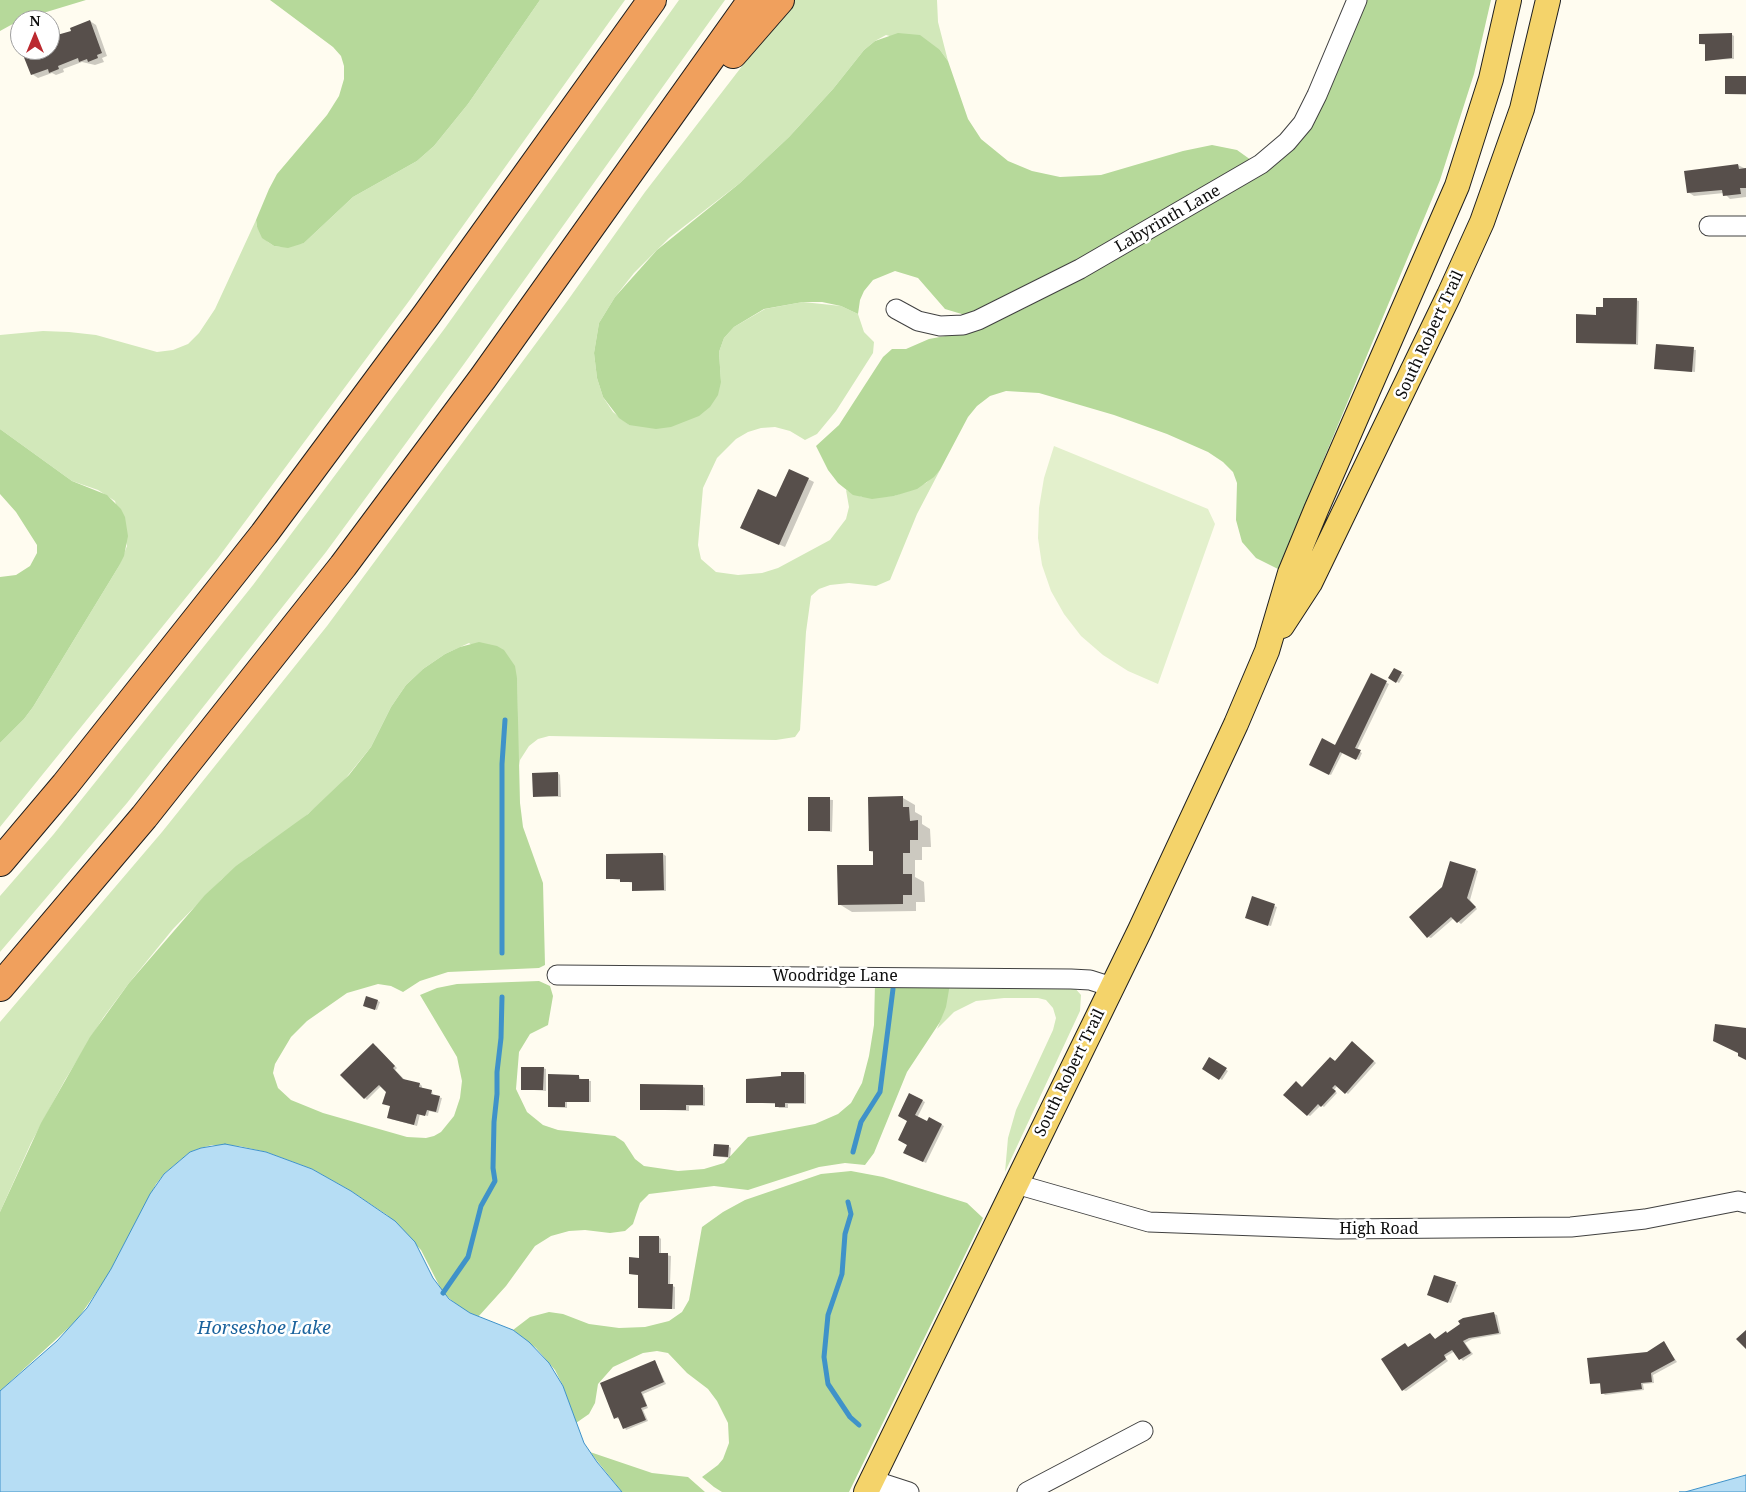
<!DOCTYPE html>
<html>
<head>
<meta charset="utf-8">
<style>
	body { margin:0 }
	#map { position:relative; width:1746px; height:1492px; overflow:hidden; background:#fffcf0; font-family:"Noto Serif",serif }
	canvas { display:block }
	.north { position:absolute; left:10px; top:10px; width:50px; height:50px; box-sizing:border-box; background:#fff; border:1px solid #9f9f9f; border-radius:50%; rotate:0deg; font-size:14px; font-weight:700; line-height:20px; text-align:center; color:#0e0e0e }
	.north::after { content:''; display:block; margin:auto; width:18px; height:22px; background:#bb2a30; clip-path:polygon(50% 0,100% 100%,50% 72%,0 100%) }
</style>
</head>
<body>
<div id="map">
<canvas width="1746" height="1492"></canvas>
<div class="north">N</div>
</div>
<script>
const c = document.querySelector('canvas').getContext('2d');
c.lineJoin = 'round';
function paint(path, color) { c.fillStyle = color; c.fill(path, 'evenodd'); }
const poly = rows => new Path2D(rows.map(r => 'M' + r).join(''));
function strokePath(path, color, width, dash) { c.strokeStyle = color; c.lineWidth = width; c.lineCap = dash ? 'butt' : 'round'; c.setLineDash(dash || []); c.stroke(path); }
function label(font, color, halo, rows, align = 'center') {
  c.font = font + ' "Noto Serif",serif'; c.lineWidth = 5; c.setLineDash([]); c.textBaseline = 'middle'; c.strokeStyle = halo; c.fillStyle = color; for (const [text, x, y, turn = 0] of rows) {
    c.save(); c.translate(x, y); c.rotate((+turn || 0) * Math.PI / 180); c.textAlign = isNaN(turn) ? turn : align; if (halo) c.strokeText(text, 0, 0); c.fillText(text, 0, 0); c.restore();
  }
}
paint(poly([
	[540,0,625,0,409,301,218,558,0,827,0,743,24,719,33,707,119,566,127,546,115,501,98,490,72,481,0,429,0,335,43,331,69,332,96,335,157,352,173,350,188,344,199,333,215,309,256,220,257,227,268,242,274,246,281,247,304,243,353,197,417,161,434,146,468,104],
	[679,0,725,0,464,364,326,552,127,803,0,952,0,896,53,835,253,585,445,328],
	[793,0,937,0,938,22,948,61,940,50,886,35,875,41,864,50,833,89,789,137,740,183,669,238,634,273,615,297,599,323,594,353,597,378,603,397,613,412,629,425,721,382,719,352,724,338,734,327,765,309,803,302,841,306,858,314,864,332,874,342,873,353,836,411,817,434,805,440,790,431,775,427,761,428,748,432,736,439,717,458,703,488,698,545,701,559,716,572,738,575,762,573,778,568,830,540,846,519,849,507,846,490,862,497,894,496,926,483,940,470,917,514,890,580,876,586,849,583,830,585,819,589,811,596,806,632,800,730,795,737,776,740,549,736,538,739,529,746,520,760,518,771,517,678,469,643,445,654,423,669,406,685,391,707,371,747,337,789,294,826,251,855,221,880,173,929,129,983,103,1018,65,1080,31,1143,0,1212,0,1022,162,832,327,626,568,300,645,192],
	[950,984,1073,986,1081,995,1080,1011,1005,1172,1008,1138,1016,1110,1053,1030,1056,1018,1053,1008,1046,1000,1038,998,1004,998,976,1001,954,1012,937,1029,940,1022]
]), '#d2e8ba');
paint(poly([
	[0,0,86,0,20,20,0,31],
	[270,0,540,0,468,104,434,146,417,161,353,197,304,243,288,248,274,246,262,238,257,227,256,220,269,189,277,174,327,115,339,96,344,79,344,66,341,56,333,47],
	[1367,0,1491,0,1474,74,1440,180,1278,569,1256,558,1242,542,1236,520,1237,483,1233,472,1223,462,1208,452,1167,434,1114,415,1039,393,1006,391,990,396,977,406,968,417,940,470,934,477,917,489,894,496,872,499,853,495,838,483,828,470,816,446,839,425,883,357,892,349,906,349,929,339,973,331,1025,308,1130,251,1277,163,1291,150],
	[898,33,920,35,940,50,948,61,968,119,981,139,1008,161,1032,171,1060,177,1101,175,1183,151,1212,145,1237,150,1251,160,1076,262,965,315,945,309,918,278,895,271,873,280,864,291,860,300,858,314,841,306,822,302,803,302,764,309,734,327,724,338,719,352,721,382,718,395,710,407,699,416,671,427,656,429,629,425,619,418,603,397,597,378,594,353,599,323,615,297,657,250,740,183,789,137,833,89,864,50,875,41],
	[0,429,72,481,107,495,121,509,125,517,128,536,124,556,119,566,33,707,24,719,0,743,0,577,16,575,30,566,37,553,37,545,16,512,0,494],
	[479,642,497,646,504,650,515,666,517,678,520,803,523,827,543,883,545,965,539,968,448,972,420,981,403,992,391,986,378,984,347,993,307,1021,291,1037,275,1064,273,1073,278,1088,291,1100,323,1113,407,1137,426,1138,434,1136,441,1132,454,1116,460,1098,462,1081,457,1057,420,995,437,988,457,984,539,981,550,986,553,996,548,1025,530,1034,519,1052,516,1089,527,1112,543,1125,558,1130,615,1136,624,1142,635,1159,644,1166,678,1171,704,1169,724,1163,748,1137,815,1124,838,1114,851,1103,862,1083,869,1056,874,1025,875,983,950,984,946,1007,940,1022,907,1072,874,1153,865,1165,845,1163,819,1167,748,1190,714,1186,649,1194,640,1203,633,1224,625,1231,610,1233,585,1230,569,1231,551,1236,535,1246,506,1286,478,1317,462,1309,443,1293,421,1250,387,1215,351,1191,312,1169,266,1152,239,1146,212,1145,201,1148,190,1152,164,1174,156,1184,107,1277,77,1320,0,1391,0,1212,41,1123,90,1037,129,983,205,895,236,866,308,814,349,775,371,747,391,707,406,685,423,669,445,654,460,647],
	[851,1171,883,1177,967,1203,983,1218,849,1492,722,1492,714,1487,702,1477,718,1465,723,1459,729,1443,728,1423,717,1401,708,1389,687,1373,668,1353,657,1351,643,1353,613,1367,598,1384,595,1403,589,1414,576,1423,563,1386,555,1370,536,1348,513,1330,530,1317,549,1312,563,1314,589,1324,619,1328,645,1327,669,1321,682,1312,689,1300,702,1227,723,1212,745,1200,821,1174],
	[590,1452,652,1473,688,1477,705,1492,622,1492]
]), '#b6d99a');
paint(poly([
	[1054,446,1208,509,1215,524,1158,684,1128,671,1103,655,1081,636,1064,614,1051,591,1042,565,1038,538,1039,508,1044,478]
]), '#e3f0cc');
const water = poly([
	[225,1144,266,1152,312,1169,351,1191,395,1221,415,1242,433,1278,449,1299,470,1313,513,1330,529,1342,549,1363,563,1386,584,1443,597,1462,622,1492,0,1492,0,1391,57,1341,87,1308,111,1269,150,1194,164,1174,190,1152,201,1148,225,1144],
	[1746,1475,1746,1492,1679,1492,1685,1492,1746,1475]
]);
paint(water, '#b6ddf4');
strokePath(water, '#3f92c9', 1);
paint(poly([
	[90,21,96,25,107,56,102,58,104,62,95,65,82,62,63,69,64,72,56,75,52,73,38,78,32,74,23,50,50,50,50,40,73,32],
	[1731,34,1734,36,1734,59,1706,60,1706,45,1700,44],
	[1746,77,1746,95,1726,94],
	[1738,165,1746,169,1746,197,1730,199,1724,193,1694,196,1688,192],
	[1636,300,1639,301,1638,345,1577,343,1597,316],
	[1657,345,1696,350,1695,372,1655,368],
	[808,479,814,482,785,547,748,531],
	[1394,670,1404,675,1399,683,1390,678],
	[1371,675,1389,684,1357,750,1362,753,1359,760,1343,752,1331,775,1311,765,1335,746],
	[558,773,560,775,561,797,534,796],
	[809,798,833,800,832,832,809,830],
	[903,798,915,805,915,812,922,816,922,824,930,829,931,847,922,847,922,860,915,860,915,877,924,882,925,902,916,902,916,911,852,912,839,904,874,866,874,853,870,851],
	[663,854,666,856,666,891,636,891,634,890,634,883,607,878,607,855],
	[1476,870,1478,871,1470,900,1477,909,1461,924,1454,918,1431,938,1428,937,1411,917],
	[1253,898,1277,907,1271,926,1249,919],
	[378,1001,380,1002,377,1010,367,1007],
	[1355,1044,1376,1063,1348,1094,1337,1086,1334,1090,1337,1093,1324,1107,1321,1105,1310,1116,1308,1115,1303,1088],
	[376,1046,397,1068,395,1070,405,1080,420,1084,422,1086,422,1089,432,1091,433,1096,442,1098,438,1113,429,1111,428,1116,420,1114,417,1126,391,1119,391,1106,384,1104,387,1092,381,1086,367,1100,365,1098],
	[1210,1059,1228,1071,1222,1080,1204,1068],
	[543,1068,546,1069,546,1091,522,1089],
	[804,1073,806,1075,806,1104,788,1104,788,1108,779,1108,776,1104,748,1102,782,1077],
	[579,1076,581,1080,591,1081,591,1102,567,1102,567,1108,549,1107],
	[702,1086,705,1088,705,1106,689,1106,689,1111,641,1109],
	[910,1095,925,1102,917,1118,928,1123,929,1119,944,1126,926,1163,904,1152,908,1144],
	[728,1146,731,1148,730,1158,714,1156],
	[659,1237,661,1239,661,1254,671,1256,670,1285,675,1287,675,1309,639,1308,639,1275,630,1274],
	[1455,1284,1458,1285,1451,1303,1431,1296],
	[1494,1314,1497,1315,1501,1334,1472,1339,1465,1343,1473,1354,1463,1361,1455,1351,1445,1357,1448,1361,1406,1391,1403,1390,1405,1345,1409,1348,1430,1334,1436,1340],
	[1664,1343,1677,1362,1653,1375,1654,1383,1643,1384,1644,1390,1605,1395,1603,1393,1602,1384,1591,1384],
	[655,1361,666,1384,643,1394,648,1408,643,1410,648,1421,626,1430,620,1419,615,1418]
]), '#0003');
strokePath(poly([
	[502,953,502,764,505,720],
	[853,1152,861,1122,880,1092,893,989],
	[848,1202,851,1214,845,1234,842,1274,828,1315,824,1357,828,1384,850,1417,859,1425],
	[443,1293,468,1257,481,1206,495,1181,493,1168,494,1122,497,1094,497,1072,501,1038,502,997]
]), '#3f92c9', 5);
paint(poly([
	[90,20,102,53,97,55,98,58,88,62,87,59,79,62,78,58,58,66,59,69,49,73,48,69,31,75,21,50,50,50,50,37,71,31,70,28],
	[1732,33,1732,58,1705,61,1705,44,1699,44,1699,34],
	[1725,76,1746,76,1746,94,1725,94],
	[1738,164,1739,169,1746,168,1746,188,1740,188,1741,194,1723,196,1722,190,1687,193,1684,171],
	[1603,298,1637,298,1636,344,1576,343,1576,314,1596,315,1596,307,1603,307],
	[1656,344,1694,347,1692,372,1654,369],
	[789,469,809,478,779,545,740,528,758,489,776,497],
	[1394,668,1402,672,1396,683,1388,678],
	[1371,673,1387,681,1355,748,1361,750,1356,760,1340,752,1329,775,1309,765,1322,738,1335,745],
	[558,772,558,796,533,797,532,773],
	[903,796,903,807,909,807,910,821,918,820,918,840,910,840,910,853,903,853,903,874,912,874,912,895,903,895,903,904,838,905,837,865,873,865,873,851,869,851,868,797],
	[808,797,830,797,830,831,808,831],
	[663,853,664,890,632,891,632,882,620,882,620,879,606,879,606,854],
	[1450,861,1476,869,1467,898,1476,907,1457,923,1451,917,1427,938,1409,917,1442,887],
	[1252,896,1275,904,1268,926,1245,918],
	[366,996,378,1000,375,1010,363,1006],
	[1715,1024,1746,1028,1746,1060,1738,1056,1738,1053,1713,1041],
	[1352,1041,1374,1061,1345,1094,1335,1085,1332,1088,1336,1091,1321,1107,1318,1104,1307,1116,1283,1095,1296,1081,1302,1087,1330,1057,1335,1061],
	[373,1043,395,1066,393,1068,403,1079,420,1083,419,1087,432,1090,431,1094,440,1096,436,1112,427,1110,425,1116,417,1114,414,1125,387,1118,390,1106,382,1104,386,1092,379,1085,364,1099,340,1075],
	[1209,1057,1227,1068,1219,1080,1202,1069],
	[521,1067,544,1067,543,1090,521,1090],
	[781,1072,804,1072,804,1103,785,1103,785,1107,775,1107,775,1103,746,1103,746,1079,781,1076],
	[548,1074,579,1075,579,1079,589,1079,589,1102,565,1102,565,1107,548,1107],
	[640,1084,703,1085,703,1105,686,1105,686,1110,640,1110],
	[909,1093,923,1100,915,1115,927,1121,929,1117,942,1124,923,1162,903,1153,907,1145,898,1140,907,1121,898,1116],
	[714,1144,729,1145,728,1157,713,1156],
	[639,1236,659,1236,659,1253,668,1253,668,1284,673,1284,672,1309,638,1308,638,1275,629,1274,629,1257,639,1258],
	[1434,1275,1456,1282,1448,1303,1427,1295],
	[1494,1312,1499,1333,1469,1338,1463,1341,1471,1353,1459,1360,1452,1350,1444,1355,1446,1359,1402,1391,1381,1359,1405,1343,1408,1347,1430,1333,1435,1339,1446,1331,1447,1333,1460,1324,1458,1321,1463,1318],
	[1746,1330,1746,1349,1736,1339],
	[1664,1341,1675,1360,1651,1373,1652,1382,1641,1383,1642,1389,1601,1394,1600,1383,1590,1384,1587,1358,1647,1352],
	[655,1360,664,1382,641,1392,647,1406,641,1408,646,1420,623,1429,618,1417,614,1419,600,1383]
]), '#574f4b');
const minor = poly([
	[1709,226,1746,226],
	[896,309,918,321,940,326,963,325,978,320,1080,269,1261,164,1287,142,1303,123,1317,95,1357,0],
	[557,975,1071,979,1090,980,1112,987],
	[1016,1184,1149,1222,1337,1229,1571,1227,1645,1219,1738,1201,1746,1203],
	[872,1480,909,1492],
	[1027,1492,1143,1431]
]);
const major = poly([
	[1282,626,1310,583,1449,295,1482,222,1522,109,1548,0],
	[866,1492,1140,930,1236,724,1267,651,1290,573,1316,510,1457,186,1491,79,1509,0]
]);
const highway = poly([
	[733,54,780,0],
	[0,862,65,785,264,534,427,314,652,0],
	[0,987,144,817,343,566,483,378,752,0]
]);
strokePath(minor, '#414141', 21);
strokePath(major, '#1f1f1f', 26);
strokePath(highway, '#1f1f1f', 30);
strokePath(minor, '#fff', 19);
strokePath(major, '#f4d36a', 24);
strokePath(highway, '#f0a05d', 28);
label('16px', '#0e0e0e', '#fff', [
	["Labyrinth Lane",1168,219,-30],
	["South Robert Trail",1430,335,-65],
	["Woodridge Lane",835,976],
	["South Robert Trail",1070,1073,-64],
	["High Road",1379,1229]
]);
label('italic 18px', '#1b639d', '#fff', [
	["Horseshoe Lake",264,1329]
]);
</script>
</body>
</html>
